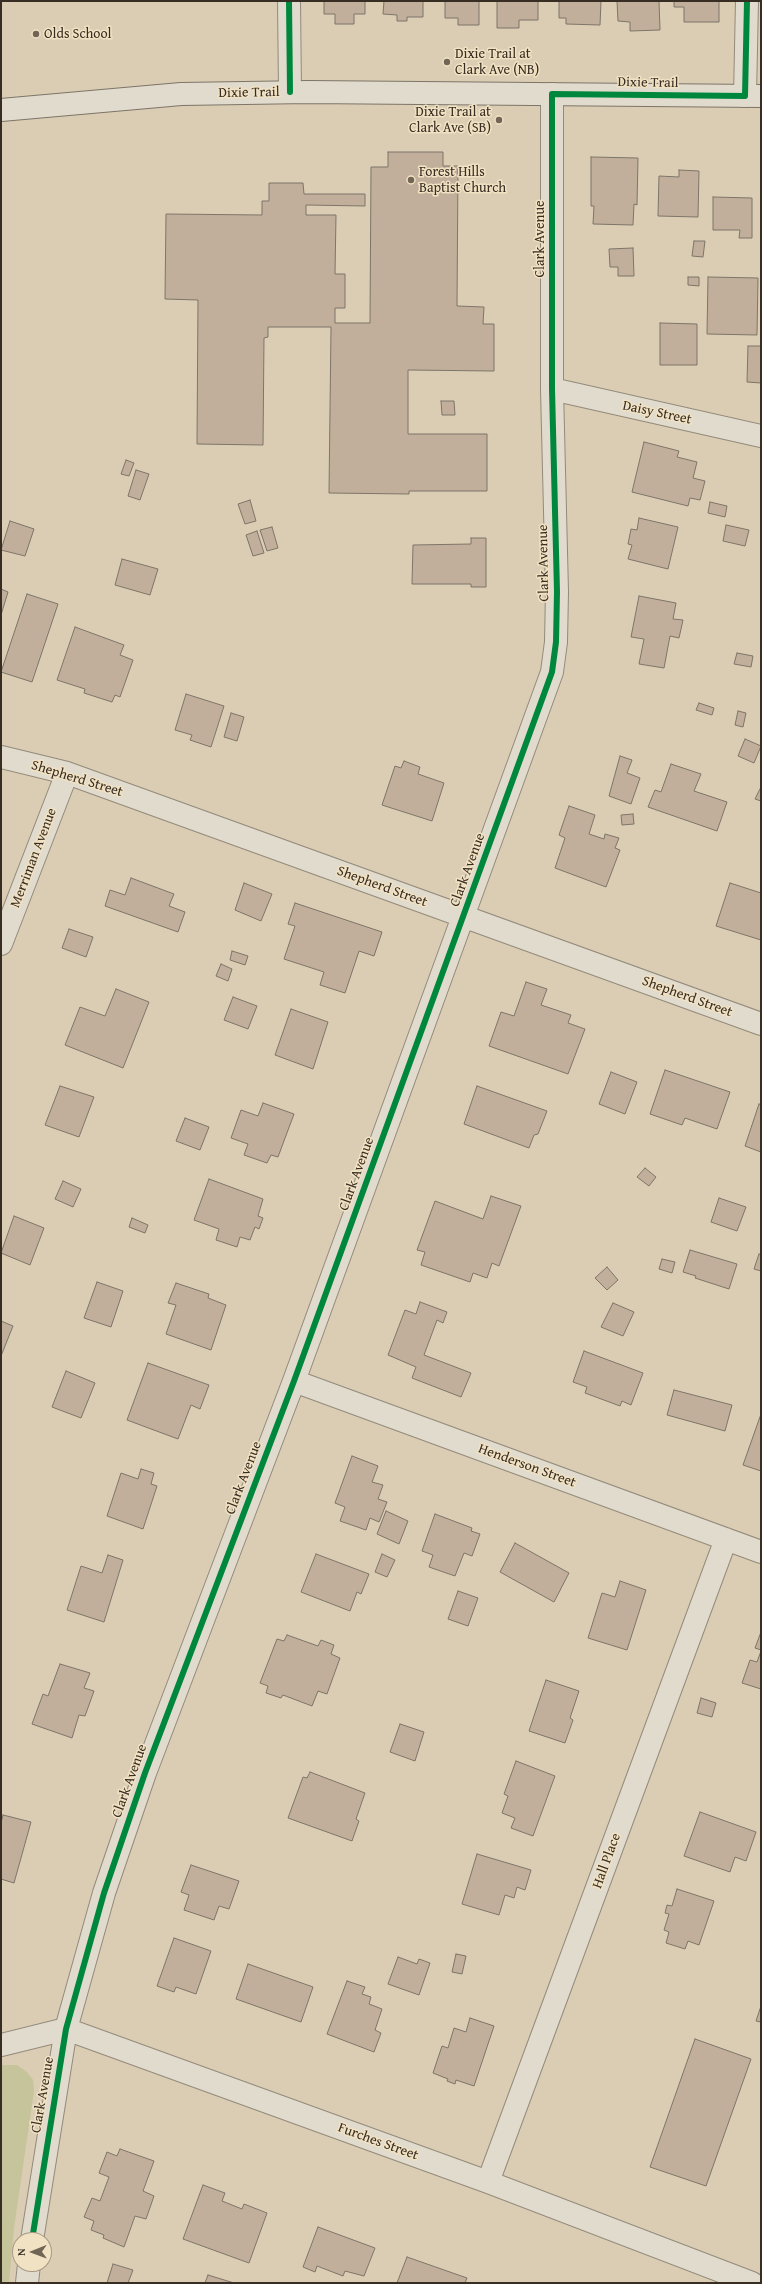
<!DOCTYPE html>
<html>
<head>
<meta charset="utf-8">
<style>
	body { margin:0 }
	#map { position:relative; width:762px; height:2284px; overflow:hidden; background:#dacdb3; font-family:"Gentium Book Plus",serif }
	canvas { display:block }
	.frame { position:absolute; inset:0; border:2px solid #382d23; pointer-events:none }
	.north { position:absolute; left:12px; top:2232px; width:40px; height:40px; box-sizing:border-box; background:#f1e2c3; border:1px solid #a79a83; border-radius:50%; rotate:269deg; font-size:11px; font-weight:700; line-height:16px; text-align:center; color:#382d23 }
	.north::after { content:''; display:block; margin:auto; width:14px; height:18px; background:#716555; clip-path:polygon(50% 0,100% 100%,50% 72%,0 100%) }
</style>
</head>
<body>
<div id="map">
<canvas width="762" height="2284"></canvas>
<div class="frame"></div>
<div class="north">N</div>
</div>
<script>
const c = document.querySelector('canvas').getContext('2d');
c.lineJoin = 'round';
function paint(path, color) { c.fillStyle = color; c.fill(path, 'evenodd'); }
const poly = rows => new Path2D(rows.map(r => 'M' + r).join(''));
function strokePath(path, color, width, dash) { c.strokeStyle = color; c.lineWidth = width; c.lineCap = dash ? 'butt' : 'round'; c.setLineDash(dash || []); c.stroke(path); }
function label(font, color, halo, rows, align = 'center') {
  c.font = font + ' "Gentium Book Plus",serif'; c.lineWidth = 3; c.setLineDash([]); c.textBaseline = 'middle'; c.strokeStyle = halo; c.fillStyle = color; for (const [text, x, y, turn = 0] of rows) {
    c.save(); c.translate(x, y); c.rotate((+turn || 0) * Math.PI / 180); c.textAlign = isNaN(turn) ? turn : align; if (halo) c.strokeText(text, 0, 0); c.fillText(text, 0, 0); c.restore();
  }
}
paint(poly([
	[1,2065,17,2065,27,2072,33,2080,34,2091,14,2228,9,2283,1,2283]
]), '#c6c49b');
const building = poly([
	[324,1,365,1,365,14,354,14,354,24,335,24,335,14,324,14,324,1],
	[384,1,423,1,423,17,407,17,407,21,397,21,397,15,383,14,384,1],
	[445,1,479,1,479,25,458,25,458,18,445,18,445,1],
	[497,1,538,1,538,20,519,20,519,28,497,28,497,1],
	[559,1,601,1,600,25,566,24,566,18,559,18,559,1],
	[617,1,659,1,660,30,630,31,630,22,618,21,617,1],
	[674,1,719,1,719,22,684,22,684,7,674,7,674,1],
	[388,152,443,152,443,166,458,166,457,306,484,307,483,324,494,324,494,371,408,370,408,434,487,434,487,491,409,491,409,494,329,493,331,327,268,327,268,337,264,338,263,445,197,444,198,300,165,299,166,214,262,215,262,201,269,201,269,183,303,183,304,194,365,194,365,206,306,205,306,215,336,215,335,274,345,274,345,308,335,308,335,323,370,323,371,167,388,167,388,152],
	[591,157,638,158,637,205,634,204,633,225,593,224,594,206,591,206,591,157],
	[679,170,699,171,698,217,658,216,659,176,679,177,679,170],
	[713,197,752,198,752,238,739,238,740,230,713,230,713,197],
	[694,241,705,241,703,257,692,256,694,241],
	[633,248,634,276,618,276,618,267,610,267,609,249,633,248],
	[688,277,699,277,699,286,688,285,688,277],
	[708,277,758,278,757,335,707,334,708,277],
	[660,323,697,324,697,365,660,365,660,323],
	[748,346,761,346,761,383,747,382,748,346],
	[441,401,454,401,455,415,442,415,441,401],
	[644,442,679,451,677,457,697,462,693,478,705,481,700,500,690,498,688,506,632,492,644,442],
	[126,460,134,463,129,476,121,474,126,460],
	[136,470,149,474,140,500,128,496,136,470],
	[250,500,256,521,245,524,238,504,250,500],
	[710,502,727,506,725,517,708,513,710,502],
	[639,518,678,527,668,569,628,559,632,545,628,544,631,529,637,530,639,518],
	[10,521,34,529,25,556,1,550,10,521],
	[726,525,749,530,745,546,723,541,726,525],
	[272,527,278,548,267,551,260,530,272,527],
	[257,531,264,553,253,556,246,535,257,531],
	[471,538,486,538,486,587,471,587,471,584,412,584,413,545,471,544,471,538],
	[122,559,158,569,150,595,115,585,122,559],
	[1,589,8,592,1,615,1,589],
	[27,594,58,604,32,682,1,672,27,594],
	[639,596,676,603,673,619,683,620,679,638,670,636,664,668,639,664,644,639,631,637,639,596],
	[75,627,124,645,120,655,133,660,120,697,115,695,112,702,84,693,85,689,57,680,75,627],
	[737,653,753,656,751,667,734,664,737,653],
	[186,694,224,706,211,747,190,740,192,735,175,730,186,694],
	[699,703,714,708,712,715,696,710,699,703],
	[738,711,746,713,743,727,735,725,738,711],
	[231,713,244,717,237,741,224,737,231,713],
	[745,739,761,746,754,763,738,756,745,739],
	[620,756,632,760,627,773,640,778,631,804,609,796,620,756],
	[404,761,420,767,418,774,444,783,432,821,382,805,395,766,401,768,404,761],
	[671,764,701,774,694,791,727,802,717,831,648,807,655,790,661,792,671,764],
	[761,787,761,801,755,799,761,787],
	[569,806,595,815,589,834,604,839,605,834,619,838,615,848,620,850,606,887,555,868,565,838,559,835,569,806],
	[633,814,634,824,622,825,621,815,633,814],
	[131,878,174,894,169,906,185,912,178,932,105,906,110,890,125,895,131,878],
	[244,883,272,894,261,921,235,910,244,883],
	[730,883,761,893,761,940,716,926,730,883],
	[295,903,382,932,374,956,359,951,345,993,320,985,324,972,284,959,295,926,288,924,295,903],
	[69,929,93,937,86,957,62,948,69,929],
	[232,951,248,956,245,965,230,960,232,951],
	[221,964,232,969,228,981,216,976,221,964],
	[526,982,547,989,541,1005,571,1015,568,1023,585,1029,568,1074,489,1046,501,1012,514,1016,526,982],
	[116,989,149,1002,123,1068,65,1045,80,1007,105,1016,116,989],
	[233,997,257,1006,248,1029,224,1020,233,997],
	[291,1009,328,1022,313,1069,275,1055,291,1009],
	[665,1070,730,1092,717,1129,685,1118,682,1125,650,1114,665,1070],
	[611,1072,637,1082,625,1114,599,1104,611,1072],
	[60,1086,94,1097,79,1137,45,1125,60,1086],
	[477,1086,547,1111,538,1134,534,1135,529,1148,464,1124,477,1086],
	[263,1103,294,1114,278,1157,271,1155,267,1163,244,1155,248,1144,231,1138,241,1110,258,1116,263,1103],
	[759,1104,761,1105,761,1152,745,1146,759,1104],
	[185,1118,209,1127,200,1150,176,1141,185,1118],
	[645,1168,656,1177,649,1186,637,1177,645,1168],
	[209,1179,263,1199,258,1216,263,1218,259,1229,255,1227,250,1240,240,1237,237,1247,216,1240,219,1229,194,1220,209,1179],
	[63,1181,81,1189,73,1207,55,1199,63,1181],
	[491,1196,521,1206,499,1266,492,1263,487,1278,473,1273,470,1282,421,1265,425,1252,417,1250,435,1201,483,1219,491,1196],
	[719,1198,746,1207,737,1231,711,1222,719,1198],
	[14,1216,44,1228,30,1265,1,1253,14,1216],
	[132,1218,148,1225,145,1233,129,1227,132,1218],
	[690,1250,737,1264,729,1289,695,1278,696,1276,683,1272,690,1250],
	[759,1254,761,1255,761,1271,754,1269,759,1254],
	[662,1259,675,1262,672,1273,659,1269,662,1259],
	[607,1267,618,1280,607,1290,595,1278,607,1267],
	[97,1282,123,1291,111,1327,84,1318,97,1282],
	[176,1283,209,1294,208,1298,226,1305,211,1350,166,1334,176,1305,168,1303,176,1283],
	[420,1302,447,1312,443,1323,437,1320,424,1355,471,1373,461,1397,412,1378,416,1367,388,1355,405,1310,416,1314,420,1302],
	[613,1303,634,1312,623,1336,601,1327,613,1303],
	[1,1321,13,1326,1,1356,1,1321],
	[584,1351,643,1373,631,1405,622,1401,620,1406,585,1393,587,1387,573,1382,584,1351],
	[148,1363,209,1385,200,1409,191,1405,178,1439,127,1420,148,1363],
	[66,1371,95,1383,81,1418,52,1407,66,1371],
	[674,1390,732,1405,725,1431,667,1415,674,1390],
	[761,1414,761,1471,743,1465,761,1414],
	[352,1456,378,1466,372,1482,383,1485,378,1499,387,1502,379,1522,370,1518,366,1530,340,1521,345,1507,335,1503,352,1456],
	[141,1469,154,1473,151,1484,157,1486,143,1529,107,1516,121,1473,138,1479,141,1469],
	[386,1511,408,1521,399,1544,377,1534,386,1511],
	[435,1514,472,1528,471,1531,480,1534,472,1556,464,1553,455,1576,429,1567,433,1555,422,1551,435,1514],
	[515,1543,569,1573,554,1602,500,1572,515,1543],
	[316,1554,369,1574,361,1594,357,1592,350,1611,301,1592,316,1554],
	[382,1554,395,1560,387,1577,375,1572,382,1554],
	[108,1555,123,1560,104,1622,67,1610,81,1566,102,1573,108,1555],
	[620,1581,646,1590,627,1650,588,1638,602,1593,615,1597,620,1581],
	[458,1591,478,1598,468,1626,448,1619,458,1591],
	[761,1632,761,1650,755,1648,761,1632],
	[287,1635,318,1646,321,1640,334,1645,331,1654,340,1658,327,1694,318,1691,312,1706,283,1695,281,1698,266,1693,268,1686,260,1683,277,1639,284,1641,287,1635],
	[761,1651,761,1689,742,1683,750,1660,757,1662,761,1651],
	[60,1664,90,1673,84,1688,94,1691,85,1716,79,1715,72,1738,32,1724,43,1694,48,1696,60,1664],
	[546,1680,579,1691,570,1718,573,1720,565,1743,529,1731,546,1680],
	[701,1698,716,1703,712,1717,697,1713,701,1698],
	[400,1724,424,1732,415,1761,390,1752,400,1724],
	[516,1761,555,1776,533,1836,511,1828,515,1818,502,1813,508,1796,504,1794,516,1761],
	[310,1772,365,1793,356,1819,359,1821,352,1841,288,1818,303,1777,307,1778,310,1772],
	[700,1812,756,1832,746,1861,735,1857,730,1872,684,1856,700,1812],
	[3,1815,31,1822,14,1883,1,1879,1,1823,3,1815],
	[477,1854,531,1870,525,1890,517,1887,514,1898,505,1895,499,1915,462,1904,477,1854],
	[191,1865,239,1881,229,1909,219,1906,214,1920,184,1910,189,1895,181,1892,191,1865],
	[677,1889,714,1901,699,1945,688,1941,685,1949,666,1943,669,1932,664,1930,669,1914,665,1913,667,1905,672,1906,677,1889],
	[174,1938,211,1951,196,1994,176,1987,174,1992,157,1986,174,1938],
	[456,1954,466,1956,462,1974,452,1972,456,1954],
	[398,1957,417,1964,419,1959,430,1963,419,1995,388,1984,398,1957],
	[248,1964,313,1987,301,2022,236,1999,248,1964],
	[347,1981,365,1987,362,1994,371,1997,369,2004,382,2009,375,2030,381,2033,374,2052,327,2034,347,1981],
	[761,2006,761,2022,756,2021,761,2006],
	[470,2018,494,2026,474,2086,456,2080,455,2084,447,2081,448,2079,433,2073,442,2046,448,2048,454,2028,466,2032,470,2018],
	[695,2039,751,2059,706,2186,650,2167,695,2039],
	[120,2149,154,2161,143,2191,154,2196,146,2219,135,2216,124,2247,103,2238,104,2235,91,2230,94,2221,84,2217,92,2198,100,2201,109,2177,99,2173,107,2152,117,2156,120,2149],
	[203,2185,225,2193,222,2201,242,2209,244,2204,267,2213,249,2263,183,2239,203,2185],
	[318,2227,375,2248,364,2276,345,2271,343,2276,317,2266,315,2272,303,2267,318,2227],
	[407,2257,467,2278,465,2283,397,2283,407,2257],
	[113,2264,133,2270,128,2283,107,2283,113,2264],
	[208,2275,234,2283,205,2283,208,2275]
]);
paint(building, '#c2af9b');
strokePath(building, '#7d7568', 1);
const minor = poly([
	[289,1,290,92],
	[745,96,747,1],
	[552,389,761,436],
	[1,757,67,773,761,1024],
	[1,944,67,773],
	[294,1381,761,1552],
	[1,2045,66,2029,488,2182,752,2283],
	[488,2182,726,1539],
	[32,2240,66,2029,104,1893,145,1773,294,1381,552,672,556,642,557,592,552,389,552,94],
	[27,2283,29,2264]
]);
const secondary = poly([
	[1,110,181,94,308,92,761,96]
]);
strokePath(minor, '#938a7b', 24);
strokePath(secondary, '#7d7568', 24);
strokePath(minor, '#e1dbcd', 22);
strokePath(secondary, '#e1dbcd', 22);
strokePath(poly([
	[289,1,290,92],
	[32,2240,66,2029,104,1893,145,1773,294,1381,552,672,556,642,557,592,552,389,552,94,745,96,747,1]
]), '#00873e', 6);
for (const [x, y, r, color] of [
	[36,34,4,"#716555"],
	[447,62,4,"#716555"],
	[499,120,4,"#716555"],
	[411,180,4,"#716555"]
]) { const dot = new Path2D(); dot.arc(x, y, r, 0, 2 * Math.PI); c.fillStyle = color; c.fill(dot); strokePath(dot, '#f1e2c3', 1.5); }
label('14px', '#382d23', '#f1e2c3', [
	["Olds School",44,34],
	["Dixie Trail at",455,54],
	["Clark Ave (NB)",455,70],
	["Dixie Trail at",491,112,"right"],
	["Clark Ave (SB)",491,128,"right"],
	["Forest Hills",419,172],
	["Baptist Church",419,188]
], 'left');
label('14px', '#382d23', '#f1e2c3', [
	["Dixie Trail",648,83,1],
	["Dixie Trail",249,93,-1],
	["Clark Avenue",540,239,-90],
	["Daisy Street",657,413,12],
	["Clark Avenue",544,563,-91],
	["Shepherd Street",77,779,17],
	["Merriman Avenue",34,858,-69],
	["Clark Avenue",468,870,-70],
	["Shepherd Street",382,887,20],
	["Shepherd Street",687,997,20],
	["Clark Avenue",357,1174,-70],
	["Henderson Street",527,1466,20],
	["Clark Avenue",244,1478,-69],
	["Clark Avenue",130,1781,-70],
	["Hall Place",607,1861,-70],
	["Clark Avenue",43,2095,-80],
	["Furches Street",378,2142,20]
]);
</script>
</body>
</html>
